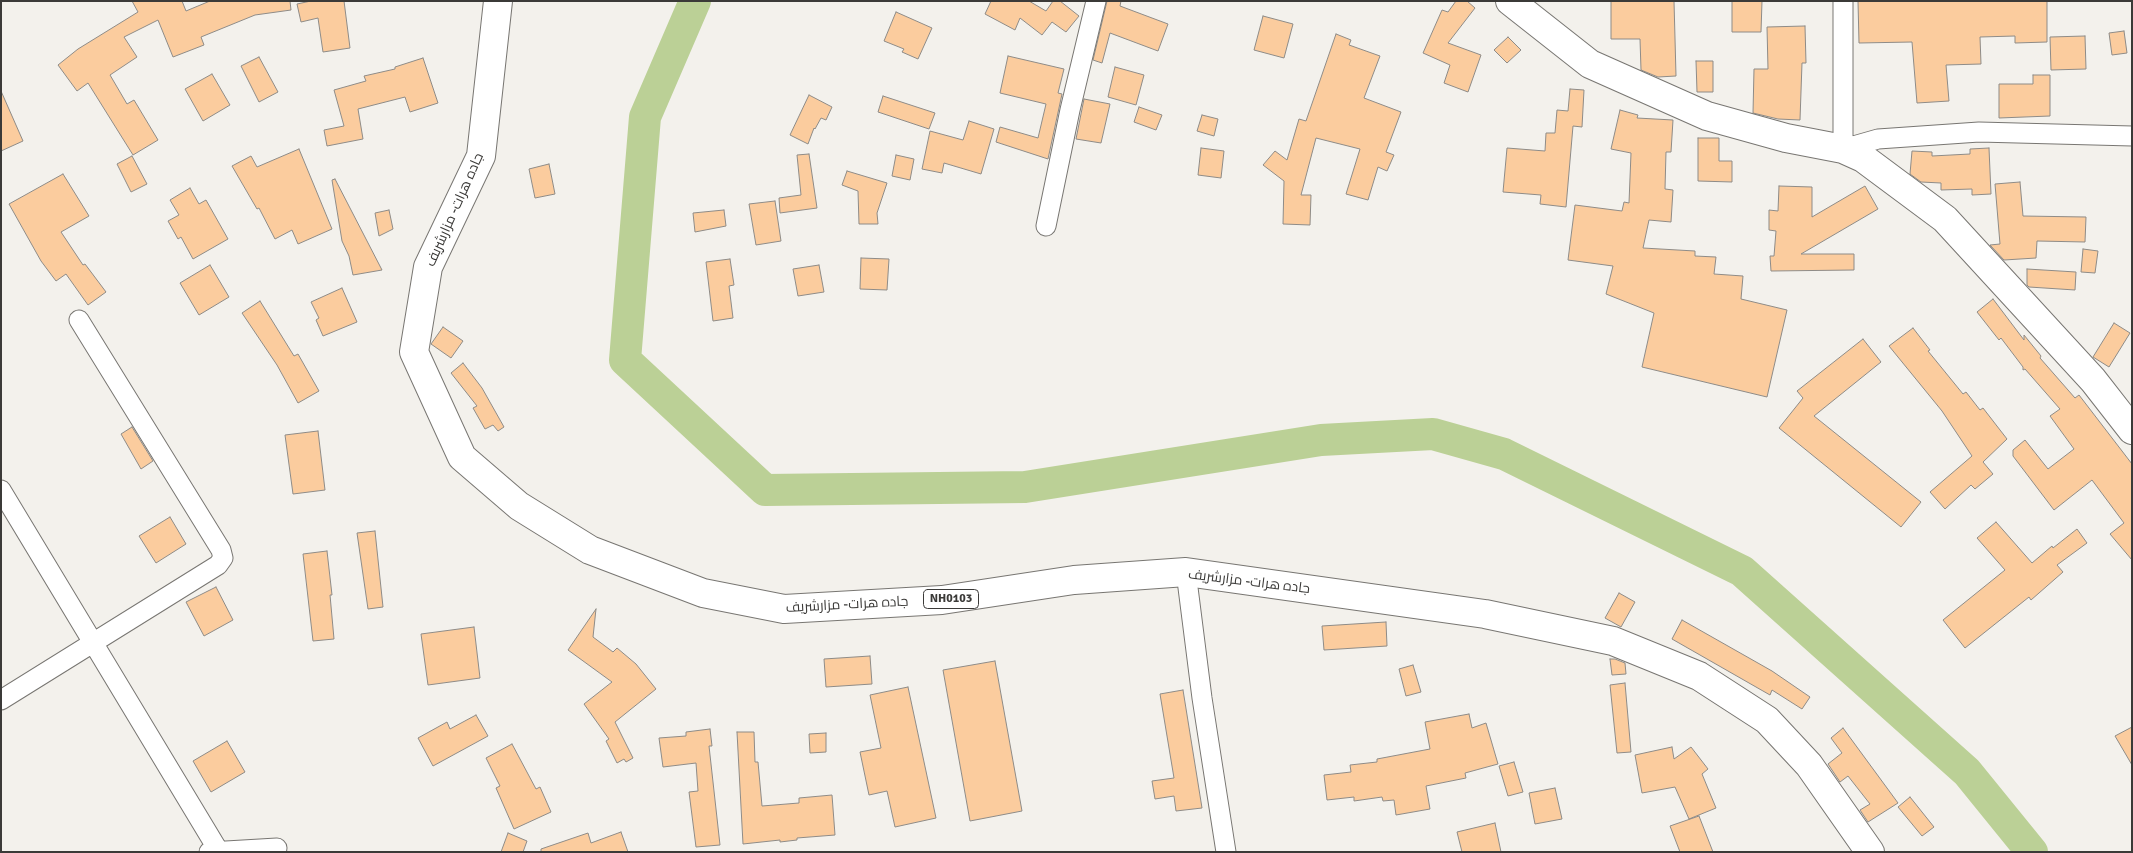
<!DOCTYPE html>
<html>
<head>
<meta charset="utf-8">
<style>
	body { margin:0 }
	#map { position:relative; width:2133px; height:853px; overflow:hidden; background:#f3f1ec; font-family:Signika,sans-serif }
	canvas { display:block }
	.frame { position:absolute; inset:0; border:2px solid #3b3a38; pointer-events:none }
</style>
</head>
<body>
<div id="map">
<canvas width="2133" height="853"></canvas>
<div class="frame"></div>
</div>
<script>
const c = document.querySelector('canvas').getContext('2d');
c.lineJoin = 'round';
const poly = rows => new Path2D(rows.map(r => 'M' + r).join(''));
function strokePath(path, color, width, dash) { c.strokeStyle = color; c.lineWidth = width; c.lineCap = dash ? 'butt' : 'round'; c.setLineDash(dash || []); c.stroke(path); }
function paint(path, color) { c.fillStyle = color; c.fill(path, 'evenodd'); }
function label(font, color, halo, rows, align = 'center') {
  c.font = font + ' Signika,Cairo,sans-serif'; c.lineWidth = 4.5; c.setLineDash([]); c.textBaseline = 'middle'; c.strokeStyle = halo; c.fillStyle = color; for (const [text, x, y, turn = 0] of rows) {
    c.save(); c.translate(x, y); c.rotate((+turn || 0) * Math.PI / 180); c.textAlign = isNaN(turn) ? turn : align; if (halo) c.strokeText(text, 0, 0); c.fillText(text, 0, 0); c.restore();
  }
}
strokePath(poly([
	[695,1,645,117,625,360,765,490,1025,487,1321,440,1433,434,1504,454,1742,571,1967,772,2032,852]
]), '#bbd096', 32);
const building = poly([
	[132,1,182,1,186,11,210,1,290,1,291,10,255,15,201,37,204,45,173,57,158,20,124,37,137,57,110,75,127,104,134,100,158,140,133,155,88,83,77,91,58,65,78,49,138,12,132,1],
	[311,1,344,1,350,48,323,52,318,18,301,22,297,4,311,1],
	[991,1,1029,1,1046,11,1053,1,1060,1,1079,16,1066,32,1052,22,1042,35,1020,18,1015,30,985,14,991,1],
	[1107,1,1121,1,1120,6,1168,24,1158,51,1110,33,1102,63,1093,60,1107,1],
	[1456,1,1467,1,1475,8,1448,43,1481,55,1468,92,1444,83,1450,65,1423,53,1442,10,1448,12,1456,1],
	[1611,1,1674,1,1676,76,1658,77,1641,70,1640,39,1611,39,1611,1],
	[1732,1,1762,1,1761,32,1732,32,1732,1],
	[1858,1,2047,1,2047,42,2015,43,2015,36,1980,37,1981,64,1946,65,1949,101,1917,103,1912,42,1859,43,1858,1],
	[896,12,932,28,918,59,902,52,904,49,884,41,896,12],
	[1263,16,1293,24,1284,58,1254,50,1263,16],
	[1805,26,1806,63,1802,63,1800,120,1778,119,1753,113,1754,69,1768,69,1767,27,1805,26],
	[2124,31,2127,53,2112,55,2109,33,2124,31],
	[1336,34,1351,40,1349,45,1380,56,1364,98,1401,112,1386,152,1394,155,1387,171,1378,167,1368,200,1346,194,1360,149,1316,138,1301,195,1311,195,1310,225,1283,224,1284,181,1263,165,1275,151,1287,160,1299,119,1306,121,1336,34],
	[2085,36,2086,69,2051,70,2050,37,2085,36],
	[1508,37,1521,50,1507,63,1494,50,1508,37],
	[1008,56,1064,69,1058,93,1062,94,1048,159,996,142,1000,127,1038,138,1046,104,1000,93,1008,56],
	[259,57,278,92,259,102,241,66,259,57],
	[423,58,438,103,410,112,405,97,358,109,363,139,327,146,324,130,344,126,334,90,366,81,364,76,395,69,395,67,423,58],
	[1696,61,1713,61,1713,92,1697,92,1696,61],
	[1115,67,1144,75,1136,105,1108,97,1115,67],
	[212,74,230,105,203,121,185,89,212,74],
	[2033,75,2050,75,2050,116,1999,118,1999,84,2033,84,2033,75],
	[1570,89,1584,90,1582,127,1573,126,1566,207,1540,204,1541,195,1503,192,1507,148,1545,151,1546,133,1555,133,1557,110,1568,111,1570,89],
	[1,91,23,141,1,151,1,91],
	[809,95,832,107,826,120,821,118,815,129,814,128,808,144,790,135,809,95],
	[883,96,935,113,929,129,878,112,883,96],
	[1084,99,1110,104,1101,143,1076,139,1084,99],
	[1139,107,1162,115,1156,130,1134,122,1139,107],
	[1620,110,1638,115,1637,118,1673,120,1671,152,1666,152,1665,189,1673,190,1671,222,1649,220,1643,248,1695,251,1695,256,1716,257,1714,274,1743,276,1741,299,1787,310,1767,397,1642,367,1654,313,1606,294,1613,266,1568,260,1575,205,1622,211,1624,202,1629,203,1631,153,1611,149,1620,110],
	[1202,115,1218,119,1214,136,1197,131,1202,115],
	[969,121,994,129,981,174,944,163,942,173,922,169,930,131,963,140,969,121],
	[1698,138,1719,138,1719,161,1732,161,1732,182,1698,181,1698,138],
	[1201,148,1224,151,1221,178,1198,175,1201,148],
	[1989,148,1991,194,1972,195,1972,189,1941,190,1941,183,1921,182,1910,174,1912,151,1932,152,1932,156,1970,154,1970,149,1989,148],
	[299,149,332,229,298,244,292,230,275,239,259,208,257,209,232,166,251,156,257,167,299,149],
	[809,154,817,208,780,213,779,198,801,195,797,155,809,154],
	[896,155,914,159,910,180,892,176,896,155],
	[132,156,147,184,131,192,117,164,132,156],
	[549,164,555,194,535,198,529,169,549,164],
	[847,171,887,183,877,213,878,224,859,224,858,191,842,185,847,171],
	[63,174,89,216,61,232,83,265,85,264,106,292,88,305,66,274,56,281,41,261,9,204,63,174],
	[335,179,382,270,353,275,349,256,342,241,332,180,335,179],
	[2020,182,2023,216,2086,217,2085,242,2037,241,2036,258,2004,260,1990,245,2000,244,1995,184,2020,182],
	[1779,186,1812,187,1812,217,1865,186,1878,209,1801,254,1854,254,1854,270,1771,271,1770,256,1774,256,1776,231,1769,230,1769,210,1778,211,1779,186],
	[190,188,199,204,206,200,228,239,193,259,181,237,178,239,168,221,179,215,170,200,190,188],
	[775,201,781,241,756,245,749,204,775,201],
	[389,210,393,229,379,236,375,213,389,210],
	[724,210,726,226,695,232,693,213,724,210],
	[2083,249,2098,251,2095,273,2081,272,2083,249],
	[861,258,889,259,887,290,860,289,861,258],
	[730,259,734,285,729,286,733,318,713,321,706,262,730,259],
	[210,265,229,297,199,315,180,283,210,265],
	[819,265,824,292,798,296,793,269,819,265],
	[2027,269,2076,272,2075,290,2029,287,2027,285,2027,269],
	[342,288,357,322,323,336,316,320,319,318,311,302,342,288],
	[1993,299,2024,340,2024,335,2041,356,2040,358,2075,398,2079,395,2132,464,2132,560,2110,534,2124,523,2092,480,2054,510,2013,456,2013,450,2025,440,2048,469,2074,449,2050,416,2060,409,2025,369,2023,370,2023,367,2001,338,1999,340,1977,312,1993,299],
	[260,301,294,356,298,354,319,391,298,403,277,365,242,313,260,301],
	[2114,323,2130,333,2109,367,2093,357,2114,323],
	[443,327,463,341,451,358,431,344,443,327],
	[1913,328,1930,350,1928,351,1963,394,1966,392,1980,410,1983,408,2007,439,1983,462,1993,474,1975,489,1971,485,1945,509,1930,492,1972,456,1942,411,1889,346,1913,328],
	[1863,339,1881,362,1814,416,1921,502,1901,527,1779,428,1803,398,1797,391,1863,339],
	[463,363,482,388,504,427,498,431,493,425,485,429,473,408,477,406,451,373,463,363],
	[132,427,153,461,141,469,121,434,132,427],
	[318,431,325,490,293,494,285,435,318,431],
	[170,517,186,544,156,563,139,536,170,517],
	[1996,522,2032,563,2052,546,2053,548,2077,529,2087,543,2057,565,2063,572,2031,600,2029,597,1965,648,1943,620,2005,570,1977,538,1996,522],
	[375,531,383,607,368,609,357,533,375,531],
	[327,551,332,595,330,595,334,639,313,641,303,554,327,551],
	[216,587,233,620,204,636,186,602,216,587],
	[1619,593,1635,602,1621,627,1605,618,1619,593],
	[596,609,593,637,613,652,617,648,636,664,656,689,615,722,633,758,626,762,624,759,617,763,606,741,609,739,584,704,612,682,568,650,596,609],
	[1682,620,1772,671,1810,697,1802,709,1772,690,1770,695,1672,639,1682,620],
	[1386,622,1387,646,1324,650,1322,626,1386,622],
	[474,627,480,678,428,685,421,634,474,627],
	[870,656,872,684,826,687,824,659,870,656],
	[1610,659,1615,659,1625,663,1626,674,1612,675,1610,659],
	[995,661,1022,811,970,821,943,670,995,661],
	[1413,665,1421,692,1406,696,1399,669,1413,665],
	[1625,683,1631,752,1617,753,1610,685,1625,683],
	[908,687,936,818,895,827,887,791,869,795,860,752,881,748,870,695,908,687],
	[1183,690,1202,808,1176,811,1174,796,1155,799,1152,781,1174,778,1160,694,1183,690],
	[1469,714,1472,728,1486,723,1498,764,1465,773,1466,778,1426,786,1430,809,1396,815,1394,800,1383,801,1382,797,1354,801,1354,797,1327,800,1324,775,1351,772,1350,765,1377,762,1377,759,1430,749,1425,722,1469,714],
	[476,715,488,736,433,766,418,738,447,722,450,729,476,715],
	[2132,727,2132,765,2115,736,2132,727],
	[1843,728,1898,803,1868,822,1860,810,1870,804,1848,776,1840,782,1828,764,1842,753,1831,738,1843,728],
	[710,729,712,746,709,746,720,845,696,847,689,792,698,791,696,763,663,767,659,738,686,736,686,732,710,729],
	[737,732,754,732,755,762,758,762,762,806,799,803,799,798,832,795,835,835,797,838,797,840,780,842,780,840,743,844,737,732],
	[826,733,826,752,810,753,809,734,826,733],
	[227,741,245,772,211,792,193,761,227,741],
	[512,744,536,789,540,787,551,812,514,829,496,788,500,786,486,758,512,744],
	[1672,747,1674,759,1691,747,1708,769,1702,774,1716,808,1689,819,1675,787,1642,793,1635,755,1672,747],
	[1514,762,1523,792,1508,796,1499,766,1514,762],
	[1555,788,1562,819,1535,824,1529,793,1555,788],
	[1910,797,1934,827,1922,836,1898,807,1910,797],
	[1699,816,1713,852,1680,852,1670,826,1699,816],
	[1495,823,1501,852,1462,852,1457,832,1495,823],
	[621,832,628,852,541,852,541,849,588,833,591,843,621,832],
	[508,833,527,841,523,852,501,852,508,833]
]);
paint(building, '#fbcc9e');
strokePath(building, '#8e8b87', 1);
const minor = poly([
	[1843,1,1843,149,1878,139,1979,132,2132,136],
	[1046,226,1070,110,1096,1],
	[1,490,218,850],
	[1186,572,1202,698,1226,852],
	[1,700,218,565,223,558,221,550,79,320],
	[209,852,277,848]
]);
const primary = poly([
	[1510,1,1590,64,1707,116,1786,138,1843,149,1863,158,1945,219,2093,380,2132,430]
]);
const trunk = poly([
	[498,1,481,156,428,267,414,352,462,457,519,506,590,550,703,593,784,609,942,600,1074,580,1186,572,1485,614,1613,641,1699,676,1767,720,1809,765,1870,852]
]);
strokePath(minor, '#787672', 21);
strokePath(primary, '#787672', 30);
strokePath(trunk, '#787672', 30);
strokePath(minor, '#fff', 19);
strokePath(primary, '#fff', 28);
strokePath(trunk, '#fff', 28);
for (const [x, y, w] of [
	[951,599,55]
]) { const box = new Path2D(); box.roundRect(x - w / 2, y - 9.5, w, 19, 4); c.fillStyle = '#fff'; c.fill(box); strokePath(box, '#3b3a38', 1); }
label('bold 12px', '#3b3a38', null, [
	["NH0103",951,599]
]);
label('14px', '#3b3a38', '#fff', [
	["جاده هرات- مزارشریف",455,210,-66],
	["جاده هرات- مزارشریف",1249,582,7],
	["جاده هرات- مزارشریف",847,605,-3]
]);
</script>
</body>
</html>
